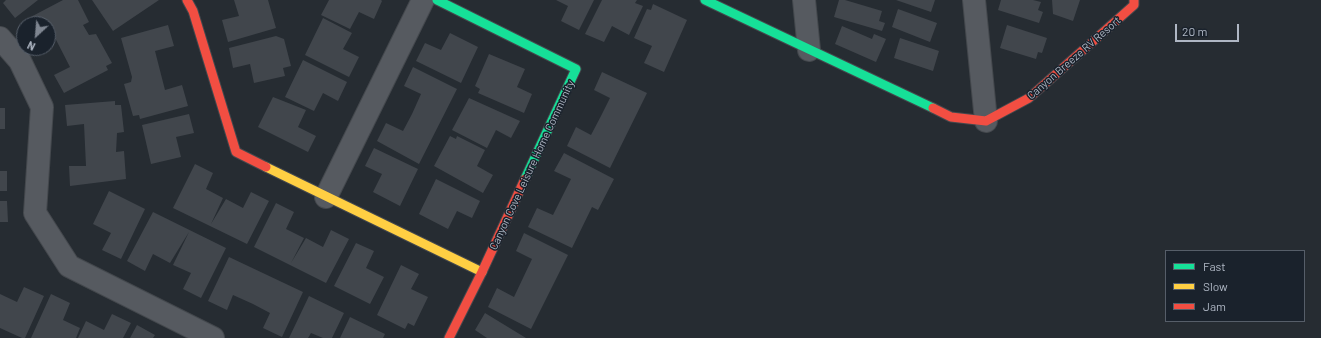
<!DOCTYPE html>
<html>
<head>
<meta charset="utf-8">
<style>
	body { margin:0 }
	#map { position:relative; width:1321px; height:338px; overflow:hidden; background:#262c32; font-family:Barlow,sans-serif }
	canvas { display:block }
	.legend { position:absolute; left:1165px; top:250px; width:140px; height:72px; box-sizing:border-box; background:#1a222c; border:1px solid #565e69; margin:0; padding:5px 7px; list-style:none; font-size:12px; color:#afb7c4 }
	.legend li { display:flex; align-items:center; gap:8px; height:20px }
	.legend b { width:20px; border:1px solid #565e69 }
	.north { position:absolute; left:16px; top:16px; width:40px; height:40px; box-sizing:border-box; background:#1a222c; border:1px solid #565e69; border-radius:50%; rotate:206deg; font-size:11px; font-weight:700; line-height:16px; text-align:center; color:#afb7c4 }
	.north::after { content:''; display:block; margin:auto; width:14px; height:18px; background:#7f8691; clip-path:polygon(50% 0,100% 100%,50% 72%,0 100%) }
	.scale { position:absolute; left:1175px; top:24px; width:64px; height:18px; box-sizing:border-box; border:2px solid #afb7c4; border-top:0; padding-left:5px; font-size:12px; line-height:14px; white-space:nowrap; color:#afb7c4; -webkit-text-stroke:3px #1a222c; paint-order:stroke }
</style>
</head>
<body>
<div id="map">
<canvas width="1321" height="338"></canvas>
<ul class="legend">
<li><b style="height:5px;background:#16e098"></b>Fast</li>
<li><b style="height:5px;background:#ffcf43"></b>Slow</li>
<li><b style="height:5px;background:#f24e42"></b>Jam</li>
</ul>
<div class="north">N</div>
<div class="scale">20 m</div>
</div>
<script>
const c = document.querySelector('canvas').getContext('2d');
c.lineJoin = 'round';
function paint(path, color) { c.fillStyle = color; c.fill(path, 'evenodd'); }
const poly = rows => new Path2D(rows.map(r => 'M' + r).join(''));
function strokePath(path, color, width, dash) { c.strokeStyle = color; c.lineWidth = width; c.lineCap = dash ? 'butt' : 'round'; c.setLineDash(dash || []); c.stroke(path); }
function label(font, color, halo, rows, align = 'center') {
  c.font = font + ' Barlow,sans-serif'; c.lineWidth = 3; c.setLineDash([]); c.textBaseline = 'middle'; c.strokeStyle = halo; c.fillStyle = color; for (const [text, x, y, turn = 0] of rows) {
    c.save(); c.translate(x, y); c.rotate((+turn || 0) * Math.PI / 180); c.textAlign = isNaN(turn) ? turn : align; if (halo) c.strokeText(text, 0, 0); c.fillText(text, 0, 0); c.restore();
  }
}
paint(poly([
	[6,0,38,0,15,18,3,3],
	[63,0,78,0,89,22,83,25,89,35,96,34,112,63,106,66,108,70,64,93,54,75,70,67,51,30,48,32,48,24,27,24,25,20],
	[92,0,159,0,113,31],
	[234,0,268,0,276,28,228,42,222,20,239,16],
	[329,0,381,0,382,1,374,19,359,12,350,29,321,15],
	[556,0,594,0,579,30,561,21,568,6],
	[602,0,637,0,635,3,643,6,629,35,612,26,604,42,585,34],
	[839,0,845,0,882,11,879,21,885,23,882,31,834,17],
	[896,0,935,0,931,12],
	[1001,0,1033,0,1041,2,1038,10,1043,12,1039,23,998,10],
	[1052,0,1080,0,1073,21,1053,14],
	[653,4,687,20,664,72,644,63,652,46,634,38,647,9,651,10],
	[898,9,937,23,930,42,892,27],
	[323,18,352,33,343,49,359,57,349,77,305,55],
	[168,25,174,46,155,51,165,90,182,85,188,106,140,119,139,115,133,116,124,84,131,82,132,77,121,38],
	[1007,25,1047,38,1042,53,1038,52,1036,59,1000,48],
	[842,26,872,39,874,34,886,39,876,62,835,44],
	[450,33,478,47,461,83,416,61,425,43,441,50],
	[276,36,284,39,291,66,283,68,285,76,254,83,250,64,233,68,229,48],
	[900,38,939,51,933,71,894,58],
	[489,54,525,69,517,87,532,94,524,113,478,93,480,89,475,86],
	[303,60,347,82,338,101,323,93,314,111,285,97],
	[413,67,457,89,419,164,377,141,386,123,403,131,412,114,421,94,404,86],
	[602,72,647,93,610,168,567,146,576,127,591,135,601,116,610,98,594,90],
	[273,97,306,110,298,127,316,136,308,152,258,127],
	[469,98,520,121,511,138,496,130,487,148,452,130],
	[115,101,115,105,121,105,124,132,117,133,116,152,124,151,126,179,70,186,69,166,86,166,84,124,67,126,65,105],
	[0,108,5,108,5,129,0,129],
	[189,114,194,133,176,137,181,157,151,164,142,125],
	[450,136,456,139,457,136,485,150,477,166,493,175,483,193,434,166],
	[374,148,418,169,400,206,373,192,382,174,365,166],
	[564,153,614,179,598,210,592,207,572,248,528,227,537,208,553,215,571,179,554,171],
	[195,164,213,173,206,189,223,198,211,224,226,199,243,208,251,192,269,201,247,244,173,208],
	[0,171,7,171,7,191,0,191],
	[436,179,480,201,472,218,457,211,448,229,419,214],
	[109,191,145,209,121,259,102,250,111,233,93,224],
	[0,201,7,201,8,222,0,222],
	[276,203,294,212,286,229,304,238,291,263,306,238,323,247,331,230,349,239,326,283,254,247],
	[153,212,226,248,201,298,183,289,191,273,173,265,189,232,170,263,153,254,145,271,127,261],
	[524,233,568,255,531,329,488,307,497,288,514,297,532,259,516,251],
	[356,243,374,251,366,268,384,277,370,304,334,286],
	[229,257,303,292,282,337,263,328,270,313,253,304,233,295,227,310,208,301],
	[401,265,419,274,411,289,428,297,414,326,408,323,405,329,377,315],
	[24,287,44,296,25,338,22,338,0,328,0,294,17,302],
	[51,294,70,303,63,320,80,328,76,338,31,338],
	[309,296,344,313,332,338,323,338,311,333,308,338,289,338],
	[485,313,526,338,487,338,475,330],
	[112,314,131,323,123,338,78,338,86,321,104,330],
	[350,317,385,334,383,338,340,338],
	[137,325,155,335,153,338,130,338]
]), '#41464c');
const street = poly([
	[804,0,809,50],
	[974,0,986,121],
	[0,38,20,61,42,107,35,213,69,266,213,338],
	[326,197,423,0]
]);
const fast = poly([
	[437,0,576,69,525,179],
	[705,0,933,108]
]);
const slow = poly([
	[266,167,482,272]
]);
const jam = poly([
	[187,0,193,11,236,152,266,167],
	[933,108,951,117,986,121,1029,98,1134,5,1134,0],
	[449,338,482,272,525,179]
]);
strokePath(street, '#44484d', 24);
strokePath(fast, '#44484d', 11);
strokePath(slow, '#44484d', 11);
strokePath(jam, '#44484d', 11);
strokePath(street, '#565a60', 22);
strokePath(fast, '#16e098', 9);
strokePath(slow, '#ffcf43', 9);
strokePath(jam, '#f24e42', 9);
label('11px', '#afb7c4', '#1a222c', [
	["Canyon Breeze RV Resort",1074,58,-41],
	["Canyon Cove Leisure Home Community",532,165,-65]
]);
</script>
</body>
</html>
